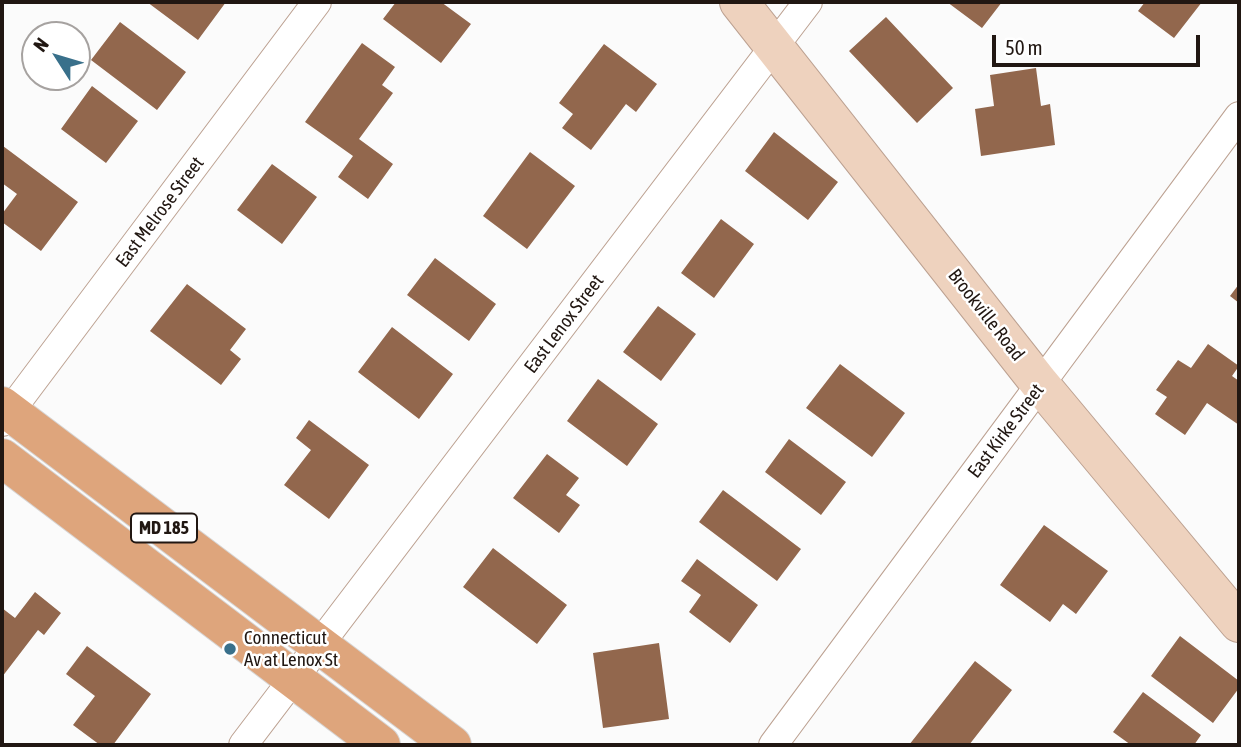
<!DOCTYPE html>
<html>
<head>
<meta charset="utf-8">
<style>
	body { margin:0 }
	#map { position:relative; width:1241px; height:747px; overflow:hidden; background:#fbfbfb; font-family:"Asap Condensed",sans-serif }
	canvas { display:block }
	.frame { position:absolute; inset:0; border:4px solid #211712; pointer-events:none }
	.north { position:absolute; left:21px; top:21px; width:70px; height:70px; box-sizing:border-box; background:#fff; border:2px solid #a6a2a0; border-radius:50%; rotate:307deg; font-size:19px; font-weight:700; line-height:28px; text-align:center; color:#211712 }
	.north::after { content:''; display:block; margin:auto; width:24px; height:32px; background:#39708b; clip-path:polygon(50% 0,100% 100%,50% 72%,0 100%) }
	.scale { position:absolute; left:992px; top:35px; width:208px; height:32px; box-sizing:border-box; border:4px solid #211712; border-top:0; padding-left:9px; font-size:21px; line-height:24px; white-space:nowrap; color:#211712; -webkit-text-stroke:5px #fff; paint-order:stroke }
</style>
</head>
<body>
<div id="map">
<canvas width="1241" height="747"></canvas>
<div class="frame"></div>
<div class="north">N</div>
<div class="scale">50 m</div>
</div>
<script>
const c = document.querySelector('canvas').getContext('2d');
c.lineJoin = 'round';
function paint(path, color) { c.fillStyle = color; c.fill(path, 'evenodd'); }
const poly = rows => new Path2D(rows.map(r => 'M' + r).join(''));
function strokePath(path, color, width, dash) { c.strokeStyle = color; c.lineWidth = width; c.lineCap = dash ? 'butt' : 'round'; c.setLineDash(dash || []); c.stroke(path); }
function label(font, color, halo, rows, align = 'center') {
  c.font = font + ' "Asap Condensed",sans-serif'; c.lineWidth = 5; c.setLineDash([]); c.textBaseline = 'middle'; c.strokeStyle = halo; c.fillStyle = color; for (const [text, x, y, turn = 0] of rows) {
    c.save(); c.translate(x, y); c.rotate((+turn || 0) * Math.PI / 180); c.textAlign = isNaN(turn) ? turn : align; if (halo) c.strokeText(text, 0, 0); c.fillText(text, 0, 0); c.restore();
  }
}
paint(poly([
	[147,2,226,2,198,40],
	[396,2,441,2,471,24,441,63,383,19],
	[947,2,1002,2,982,28],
	[1145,2,1202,2,1174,38,1138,11],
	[886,17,953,88,917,123,849,51],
	[120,22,186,72,157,110,91,60],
	[362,43,395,67,382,85,393,93,359,139,393,164,368,199,338,177,353,156,305,122],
	[604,44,657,84,636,112,626,104,591,150,562,128,573,114,559,103],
	[1036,68,1041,106,1050,104,1055,145,981,156,975,109,994,106,990,75],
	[92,86,138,121,106,163,61,129],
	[774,132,838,182,808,220,745,171],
	[3,146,78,202,41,251,2,222,2,214,17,194,2,183],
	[530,152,575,186,527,249,483,216],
	[272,164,317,197,282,244,237,210],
	[721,219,754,244,714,298,681,273],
	[435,258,496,304,469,341,407,295],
	[187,284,246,329,230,350,241,359,221,385,150,331],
	[1239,284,1239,303,1230,296],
	[658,306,696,334,661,381,623,352],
	[392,327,453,374,419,419,358,372],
	[1208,344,1239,366,1232,376,1239,381,1239,425,1207,403,1185,435,1155,414,1167,397,1156,390,1178,360,1191,368],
	[840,364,905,413,872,457,806,408],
	[598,379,658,424,627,466,567,421],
	[309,420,369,465,329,519,284,485,311,450,296,438],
	[789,439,846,482,821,515,765,472],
	[547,454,579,478,566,495,580,505,559,533,513,498],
	[723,490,801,549,777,581,699,522],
	[1044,525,1108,571,1076,614,1063,604,1050,622,1000,585],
	[493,548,567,605,537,644,463,587],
	[697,559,758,605,730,643,689,612,701,595,681,581],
	[35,592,61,613,44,635,38,630,2,677,2,608,15,618],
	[1180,636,1239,681,1239,688,1213,723,1151,676],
	[659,643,669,719,603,728,593,653],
	[87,646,151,694,113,745,100,745,73,725,95,696,66,674],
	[975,661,1012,690,969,745,909,745],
	[1143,692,1201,735,1194,745,1131,745,1113,732]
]), '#92674d');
const street = poly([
	[2,422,317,2],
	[243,745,808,2],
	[773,745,1239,116]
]);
const secondary = poly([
	[739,2,1040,384,1239,623]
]);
const primary = poly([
	[2,406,452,745],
	[2,458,381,745]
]);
strokePath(street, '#bca191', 30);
strokePath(secondary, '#bca191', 40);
strokePath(primary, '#d7d5d4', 40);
strokePath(street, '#fff', 28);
strokePath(secondary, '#eed2be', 38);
strokePath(primary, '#dea57c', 38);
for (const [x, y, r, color] of [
	[230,649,7,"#39708b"]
]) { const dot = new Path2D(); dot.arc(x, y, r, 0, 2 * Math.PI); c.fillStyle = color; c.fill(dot); strokePath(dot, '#fff', 2.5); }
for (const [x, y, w] of [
	[164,528,66]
]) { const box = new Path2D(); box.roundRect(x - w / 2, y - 14.5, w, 29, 5); c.fillStyle = '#fff'; c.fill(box); strokePath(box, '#211712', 2); }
label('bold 18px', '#211712', null, [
	["MD 185",164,528]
]);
label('19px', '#211712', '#fff', [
	["East Melrose Street",160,212,-53],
	["Brookville Road",986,315,52],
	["East Lenox Street",564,324,-53],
	["East Kirke Street",1006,431,-53]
]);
label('19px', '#211712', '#fff', [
	["Connecticut",244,638],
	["Av at Lenox St",244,660]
], 'left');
</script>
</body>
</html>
